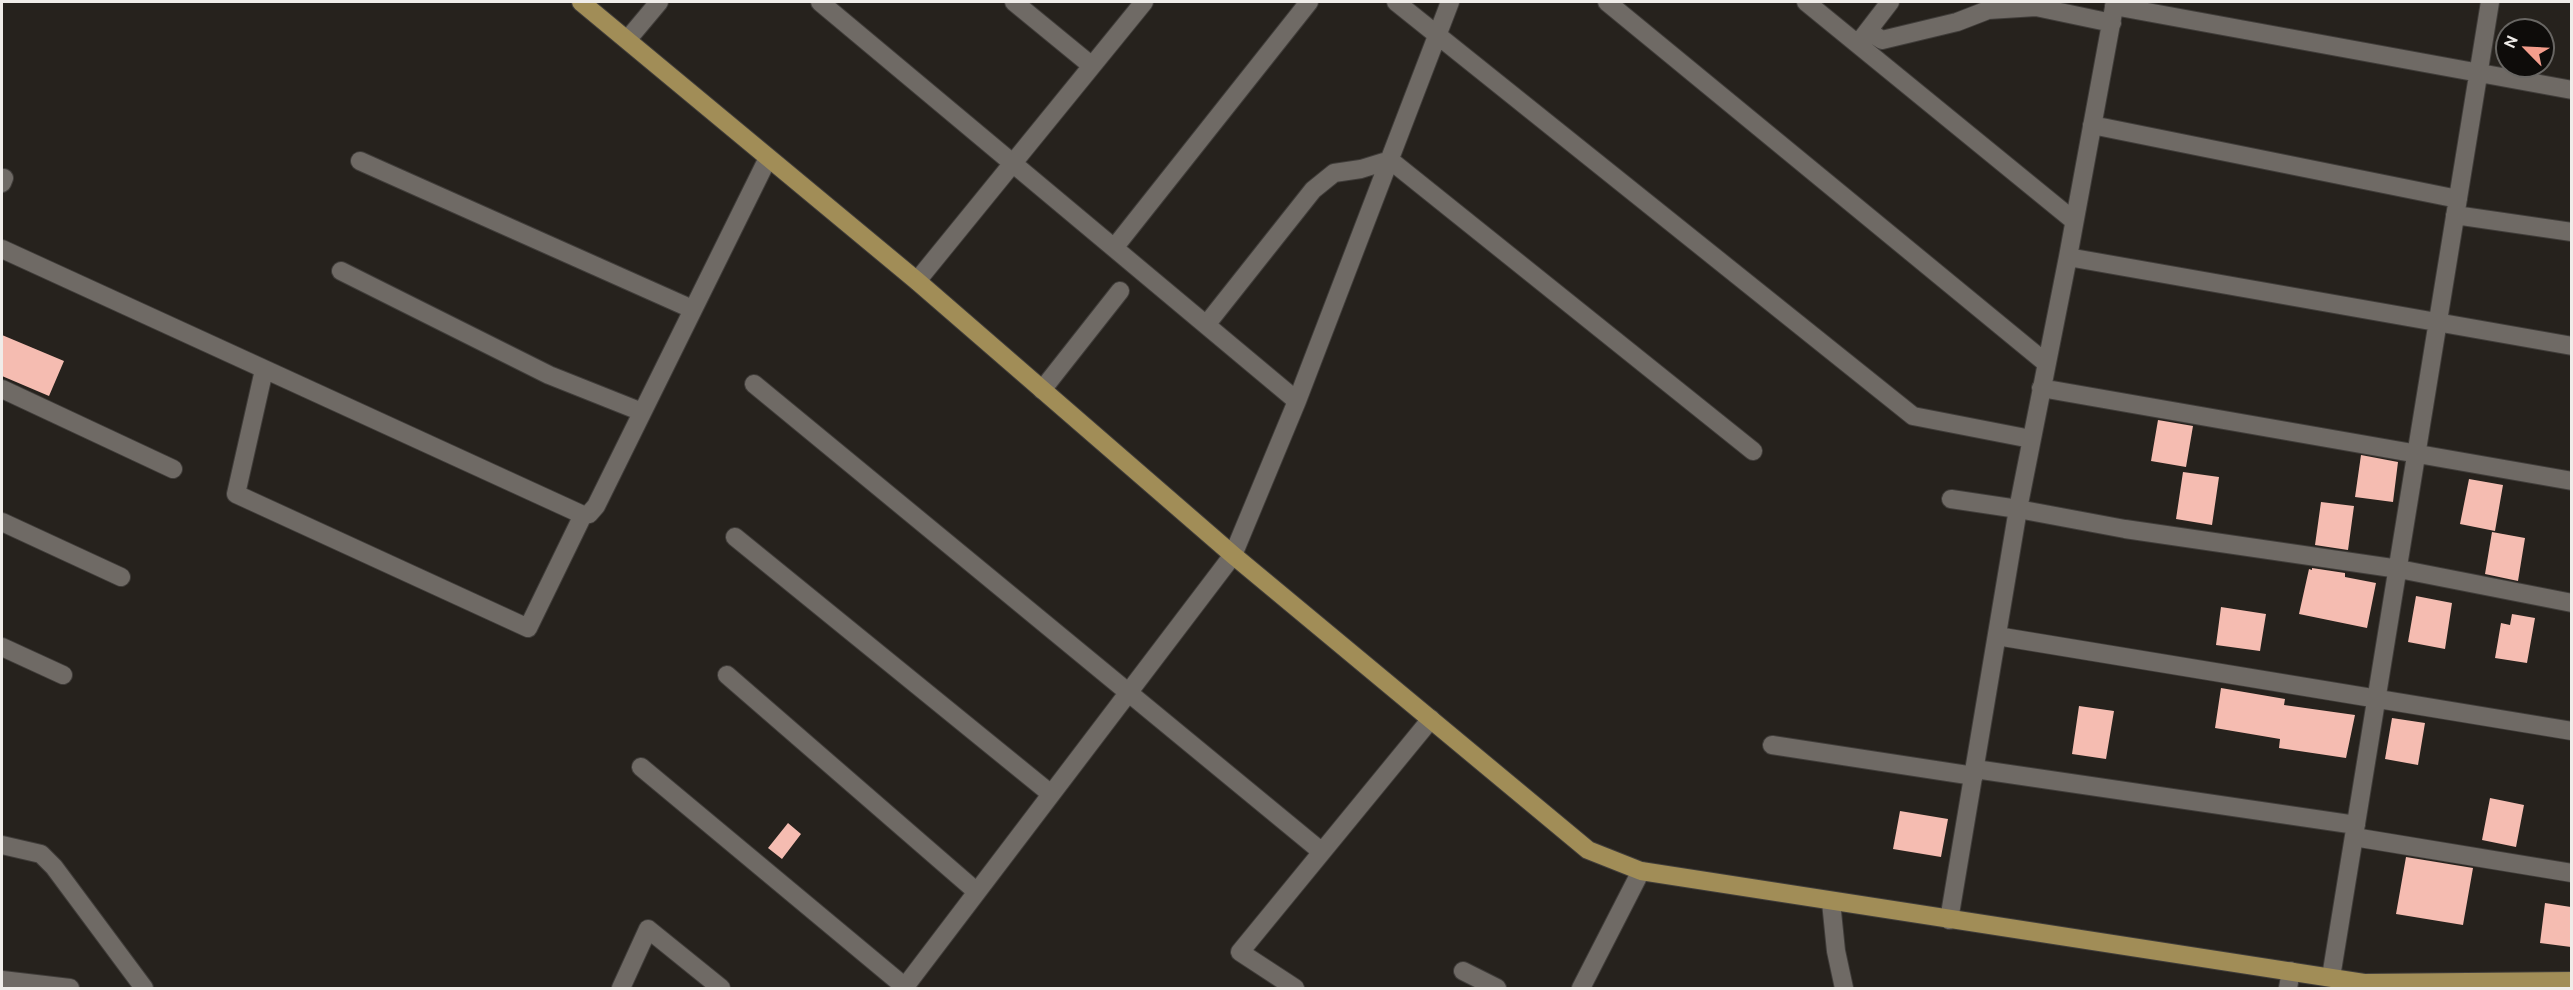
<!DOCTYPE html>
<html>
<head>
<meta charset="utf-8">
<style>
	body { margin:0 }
	#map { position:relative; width:2573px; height:990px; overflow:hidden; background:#26221d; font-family:Ubuntu,sans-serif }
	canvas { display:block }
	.frame { position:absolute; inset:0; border:3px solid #efece9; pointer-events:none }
	.north { position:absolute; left:2495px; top:18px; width:60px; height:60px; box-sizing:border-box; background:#0e0c0a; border:2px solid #686663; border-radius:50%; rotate:294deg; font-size:16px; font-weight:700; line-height:24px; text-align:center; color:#efece9 }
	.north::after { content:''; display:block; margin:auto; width:21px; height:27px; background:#f49d8c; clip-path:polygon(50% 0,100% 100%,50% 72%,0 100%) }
</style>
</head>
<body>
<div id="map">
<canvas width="2573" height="990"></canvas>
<div class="frame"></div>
<div class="north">N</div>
</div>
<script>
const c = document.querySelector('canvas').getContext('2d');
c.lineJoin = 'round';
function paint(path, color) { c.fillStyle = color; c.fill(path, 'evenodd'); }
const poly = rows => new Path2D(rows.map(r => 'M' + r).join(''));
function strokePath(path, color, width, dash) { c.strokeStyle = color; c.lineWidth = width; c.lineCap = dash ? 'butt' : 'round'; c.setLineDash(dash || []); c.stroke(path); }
paint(poly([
	[2,335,64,361,49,396,2,376],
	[2158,420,2193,426,2186,467,2151,461],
	[2361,455,2398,462,2393,502,2355,497],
	[2183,472,2219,477,2212,525,2176,519],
	[2469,479,2503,485,2495,531,2460,524],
	[2321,502,2354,506,2348,550,2315,545],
	[2492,532,2525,538,2518,581,2485,574],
	[2312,568,2345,573,2345,577,2376,583,2367,628,2299,614,2309,569,2312,570],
	[2416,596,2452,603,2445,649,2408,642],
	[2221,607,2266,614,2260,651,2216,645],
	[2512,614,2535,618,2527,663,2495,658,2501,623,2510,625],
	[2221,688,2285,699,2284,705,2355,715,2346,758,2279,748,2280,739,2215,728],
	[2079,706,2114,711,2106,759,2072,754],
	[2392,718,2425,723,2418,765,2385,759],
	[2490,798,2524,805,2516,847,2482,840],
	[1900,811,1948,819,1941,857,1893,849],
	[788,823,801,834,782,859,768,848],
	[2406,857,2473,868,2463,925,2396,914],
	[2545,903,2571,907,2571,947,2540,943]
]), '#f5bcb1');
const minor = poly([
	[820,2,1297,401],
	[1014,2,1092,66],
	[1396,2,1913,416,2031,439],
	[1607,2,2046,363],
	[1806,2,2073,220],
	[2114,6,2572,90],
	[1868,31,1882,40,1957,22,1988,10,2036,7,2112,23],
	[628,39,659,2],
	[1860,41,1890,2],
	[2092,125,2458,199],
	[360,161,692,309],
	[2,183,4,178],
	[2455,215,2572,232],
	[1114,248,1309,2],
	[2,249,583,515,589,514,596,506,768,158],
	[2068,257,2572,346],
	[341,271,549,375,642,412],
	[917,281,1144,2],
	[1206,325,1313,190,1334,173,1361,169,1390,160,1753,451],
	[264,370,236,494,528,628,583,515],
	[754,384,1322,852],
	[2041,388,2572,481],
	[2,389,173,469],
	[1042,390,1120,291],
	[1951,499,2018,509,2125,529,2399,569,2572,603],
	[2,522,121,577],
	[735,537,1051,794],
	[1997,636,2572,731],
	[2,647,63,675],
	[727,675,977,892],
	[1772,745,1974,776],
	[641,767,905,987],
	[1975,769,2356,825],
	[2354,837,2572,873],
	[2,845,41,854,54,867,144,988],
	[1831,902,1836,951,1844,988],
	[1949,920,2018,509,2068,257,2115,2],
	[1463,971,1497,988],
	[2331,977,2490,2],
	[2,980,70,988],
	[621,988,648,929,721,988],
	[904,988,1233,555,1297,401,1450,2],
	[1295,988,1240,952,1431,719],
	[1581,988,1641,871],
	[2288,988,2291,971]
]);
const major = poly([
	[581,2,917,281,1233,555,1588,850,1641,871,2364,983,2572,981]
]);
strokePath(minor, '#403d3a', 20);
strokePath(major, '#403d3a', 20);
strokePath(minor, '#6f6a65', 18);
strokePath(major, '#a18d57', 18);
</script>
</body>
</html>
